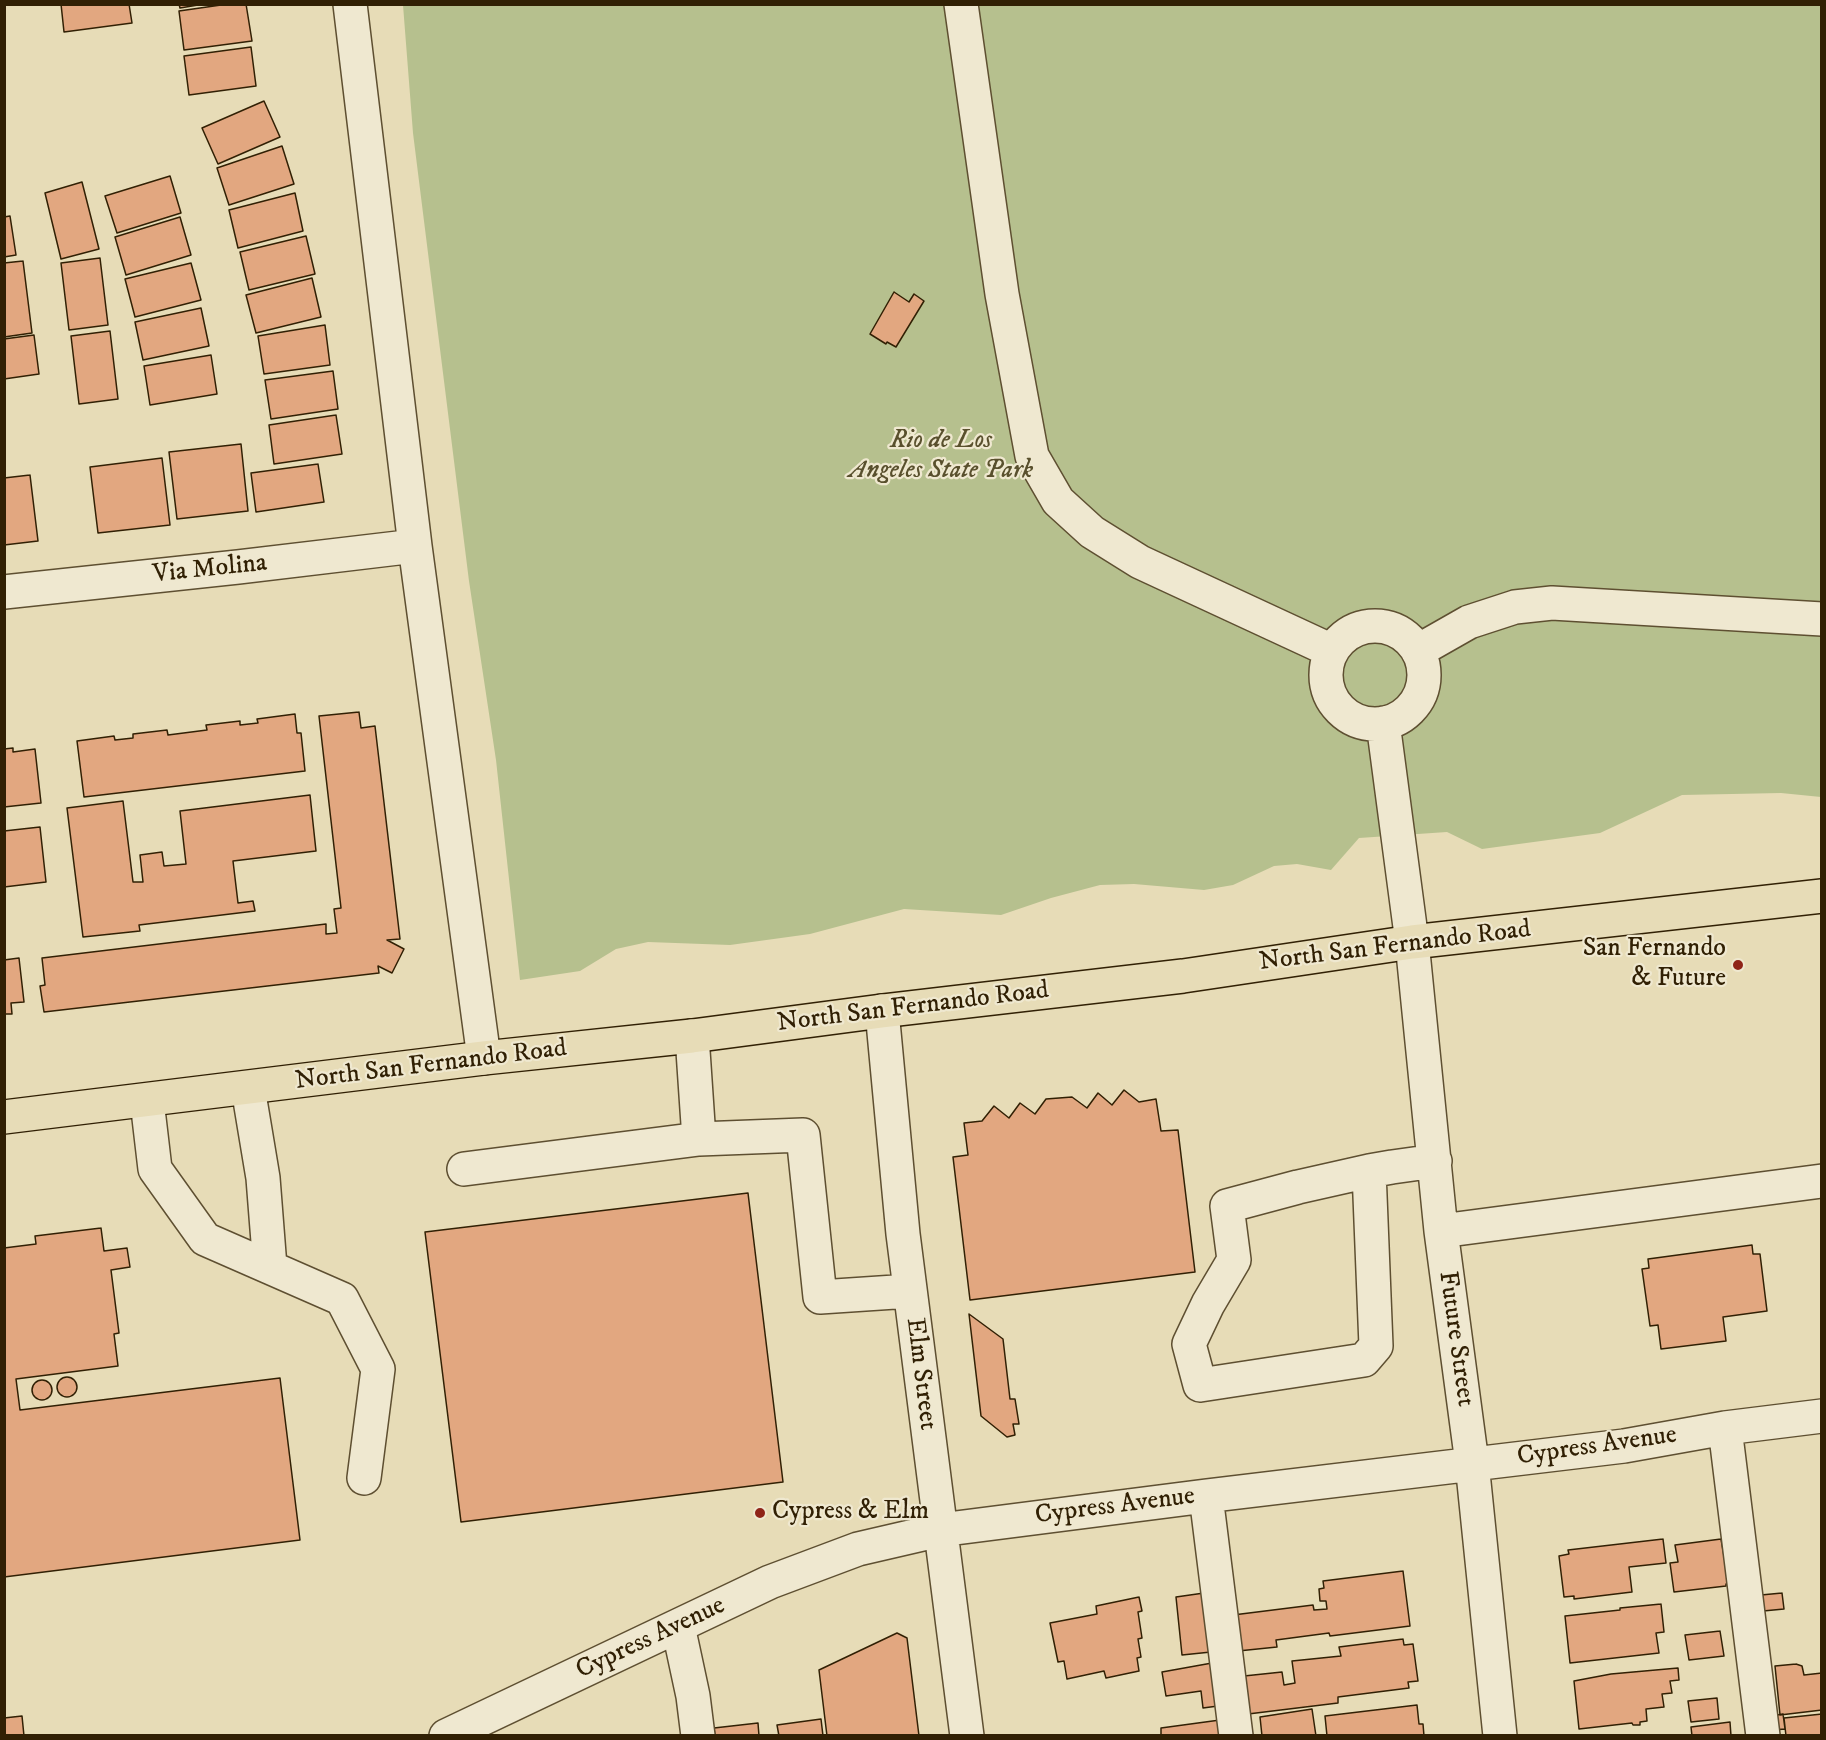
<!DOCTYPE html>
<html>
<head>
<meta charset="utf-8">
<style>
	body { margin:0 }
	#map { position:relative; width:1826px; height:1740px; overflow:hidden; background:#e7dcb7; font-family:"IM FELL DW Pica",serif }
	canvas { display:block }
	.frame { position:absolute; inset:0; border:6px solid #312004; pointer-events:none }
</style>
</head>
<body>
<div id="map">
<canvas width="1826" height="1740"></canvas>
<div class="frame"></div>
</div>
<script>
const c = document.querySelector('canvas').getContext('2d');
c.lineJoin = 'round';
function paint(path, color) { c.fillStyle = color; c.fill(path, 'evenodd'); }
const poly = rows => new Path2D(rows.map(r => 'M' + r).join(''));
function strokePath(path, color, width, dash) { c.strokeStyle = color; c.lineWidth = width; c.lineCap = dash ? 'butt' : 'round'; c.setLineDash(dash || []); c.stroke(path); }
function label(font, color, halo, rows, align = 'center') {
  c.font = font + ' "IM FELL DW Pica",serif'; c.lineWidth = 4.5; c.setLineDash([]); c.textBaseline = 'middle'; c.strokeStyle = halo; c.fillStyle = color; for (const [text, x, y, turn = 0] of rows) {
    c.save(); c.translate(x, y); c.rotate((+turn || 0) * Math.PI / 180); c.textAlign = isNaN(turn) ? turn : align; if (halo) c.strokeText(text, 0, 0); c.fillText(text, 0, 0); c.restore();
  }
}
paint(poly([
	[403,5,1821,5,1821,797,1781,793,1682,795,1600,833,1482,849,1447,832,1359,838,1331,870,1297,864,1274,866,1233,885,1204,890,1134,884,1100,885,1051,898,1001,915,904,909,810,934,730,945,648,942,616,949,580,971,520,980,496,760,469,581,413,133]
]), '#b6c08e');
const building = poly([
	[61,4,129,4,132,23,64,32,61,4],
	[179,4,204,4,180,8,179,4],
	[228,4,246,4,252,41,184,50,179,11,228,4],
	[251,47,256,86,189,95,184,56,251,47],
	[264,101,280,137,218,164,202,128,264,101],
	[282,146,294,184,229,205,217,168,282,146],
	[170,176,181,213,117,233,105,196,170,176],
	[82,182,99,249,61,259,45,193,82,182],
	[295,193,303,231,238,248,229,210,295,193],
	[10,216,16,255,4,257,4,217,10,216],
	[180,217,191,255,126,275,115,237,180,217],
	[306,236,315,274,249,290,240,252,306,236],
	[100,258,108,325,69,330,61,263,100,258],
	[23,261,32,333,4,337,4,263,23,261],
	[191,263,201,300,135,317,125,279,191,263],
	[312,278,321,317,256,333,246,295,312,278],
	[894,292,909,302,914,294,924,301,896,347,887,342,886,344,870,334,894,292],
	[201,308,209,346,143,360,135,322,201,308],
	[325,325,330,365,264,374,258,336,325,325],
	[110,331,118,399,79,404,71,336,110,331],
	[34,335,39,374,4,379,4,339,34,335],
	[211,355,217,394,150,405,144,366,211,355],
	[333,371,338,409,271,419,265,380,333,371],
	[336,415,342,454,274,464,269,425,336,415],
	[241,444,248,511,177,519,169,452,241,444],
	[162,458,170,525,98,533,90,467,162,458],
	[318,464,324,502,256,512,251,473,318,464],
	[30,475,38,541,4,545,4,478,30,475],
	[359,712,361,728,375,726,400,939,387,940,404,949,392,973,378,966,379,973,44,1012,40,986,45,985,42,958,326,924,326,934,337,933,334,909,341,908,319,716,359,712],
	[295,714,297,733,301,733,305,771,84,797,77,741,114,736,115,740,133,738,133,734,167,730,168,735,207,730,206,725,240,721,240,725,258,723,257,719,295,714],
	[13,748,13,752,35,749,41,803,4,807,4,749,13,748],
	[310,795,316,851,233,861,238,903,253,901,255,911,139,925,140,931,83,937,67,808,123,801,133,882,143,882,140,855,162,852,164,866,186,864,180,811,310,795],
	[40,827,46,882,4,887,4,831,40,827],
	[19,958,24,1002,11,1003,12,1014,4,1014,4,960,19,958],
	[1124,1090,1139,1102,1156,1099,1161,1131,1178,1130,1195,1272,970,1300,953,1157,968,1155,964,1123,982,1121,994,1106,1009,1118,1020,1103,1035,1114,1046,1099,1072,1097,1087,1108,1098,1093,1112,1105,1124,1090],
	[748,1193,783,1482,461,1522,425,1232,748,1193],
	[101,1228,104,1251,127,1248,130,1267,111,1270,119,1333,114,1334,118,1366,16,1379,20,1410,280,1378,300,1540,4,1577,4,1248,36,1244,35,1236,101,1228],
	[1752,1245,1753,1254,1760,1254,1767,1311,1723,1317,1726,1341,1661,1349,1658,1325,1650,1326,1642,1269,1649,1268,1648,1259,1752,1245],
	[969,1314,1003,1339,1010,1399,1015,1399,1019,1424,1013,1424,1015,1435,1007,1437,981,1416,969,1314],
	'57 1387a10 10 0 1 1 20 0a10 10 0 1 1-20 0Z',
	'32 1390a10 10 0 1 1 20 0a10 10 0 1 1-20 0Z',
	[1663,1539,1666,1563,1629,1567,1632,1592,1574,1599,1574,1596,1564,1597,1559,1556,1569,1554,1568,1550,1663,1539],
	[1721,1539,1729,1584,1726,1584,1726,1586,1674,1592,1670,1563,1678,1562,1675,1545,1721,1539],
	[1403,1571,1410,1626,1330,1636,1329,1633,1276,1640,1277,1647,1238,1651,1233,1615,1313,1605,1314,1610,1327,1609,1326,1601,1320,1601,1319,1589,1324,1588,1323,1581,1403,1571],
	[1204,1593,1211,1652,1182,1655,1176,1597,1204,1593],
	[1782,1593,1784,1609,1763,1611,1761,1595,1782,1593],
	[1139,1597,1142,1611,1138,1612,1142,1638,1138,1639,1141,1657,1137,1658,1139,1671,1106,1678,1104,1671,1067,1679,1064,1661,1058,1662,1050,1623,1097,1614,1096,1606,1139,1597],
	[1661,1604,1664,1632,1656,1633,1659,1653,1570,1663,1565,1616,1620,1610,1620,1608,1661,1604],
	[1720,1631,1724,1656,1689,1660,1685,1635,1720,1631],
	[897,1633,907,1638,919,1736,827,1736,819,1670,897,1633],
	[1403,1639,1404,1645,1413,1644,1418,1681,1408,1682,1409,1688,1338,1697,1338,1703,1248,1714,1244,1676,1282,1672,1284,1685,1295,1683,1292,1661,1341,1656,1339,1647,1403,1639],
	[1212,1663,1218,1706,1203,1708,1201,1691,1166,1696,1162,1672,1212,1663],
	[1796,1664,1802,1666,1804,1675,1822,1673,1822,1710,1780,1715,1775,1666,1796,1664],
	[1678,1668,1679,1680,1670,1681,1672,1693,1662,1694,1664,1707,1646,1709,1647,1721,1640,1722,1640,1725,1633,1725,1632,1723,1579,1729,1574,1681,1611,1674,1678,1668],
	[1717,1698,1719,1719,1691,1722,1688,1701,1717,1698],
	[1417,1705,1419,1724,1423,1724,1424,1736,1327,1736,1325,1716,1417,1705],
	[1312,1709,1316,1736,1262,1736,1260,1717,1312,1709],
	[1783,1714,1785,1729,1773,1730,1771,1716,1783,1714],
	[1822,1714,1822,1736,1786,1736,1784,1718,1822,1714],
	[22,1716,24,1736,4,1736,4,1718,22,1716],
	[821,1719,823,1736,779,1736,777,1725,821,1719],
	[1220,1720,1221,1736,1161,1736,1161,1728,1220,1720],
	[1730,1722,1731,1736,1692,1736,1691,1727,1730,1722],
	[758,1723,759,1736,715,1736,714,1728,758,1723]
]);
paint(building, '#e2a780');
strokePath(building, '#312004', 1.5);
const minor = poly([
	[350,4,415,546,484,1058],
	[961,4,1002,294,1032,456,1058,501,1092,532,1140,562,1332,651],
	[4,592,238,567,415,546],
	'1326 675a49 49 0 1 1 98 0a49 49 0 1 1-98 0Z',
	[1418,651,1469,622,1515,607,1552,603,1822,619],
	[1383,723,1412,942,1441,1231,1472,1463,1500,1736],
	[882,1011,903,1234,967,1736],
	[692,1036,699,1139,803,1135,820,1297,910,1291],
	[248,1088,263,1178,270,1267],
	[147,1101,155,1169,205,1239,342,1299,378,1369,364,1478],
	[464,1169,699,1139],
	[1369,1171,1376,1346,1364,1360,1200,1385,1189,1344,1208,1304,1234,1260,1227,1206,1298,1187,1369,1171,1392,1167,1435,1161],
	[1441,1231,1822,1181],
	[1725,1428,1763,1736],
	[1206,1496,1236,1736],
	[678,1626,693,1696,698,1736],
	[446,1736,770,1582,858,1549,940,1530,1206,1496,1624,1446,1725,1428,1822,1416]
]);
const major = poly([
	[4,1117,484,1058,692,1036,882,1011,1183,976,1412,942,1822,896]
]);
strokePath(minor, '#5e4f31', 36);
strokePath(major, '#312004', 36);
strokePath(minor, '#efe8d0', 33);
strokePath(major, '#e7dcb7', 33);
for (const [x, y, r, color] of [
	[1738,965,6,"#8f2418"],
	[760,1513,6,"#8f2418"]
]) { const dot = new Path2D(); dot.arc(x, y, r, 0, 2 * Math.PI); c.fillStyle = color; c.fill(dot); strokePath(dot, '#efe8d0', 2); }
label('italic 26px', '#59502d', '#efe8d0', [
	["Rio de Los",941,442],
	["Angeles State Park",941,472]
]);
label('26px', '#312004', '#efe8d0', [
	["Via Molina",210,570,-6],
	["North San Fernando Road",1395,947,-7],
	["North San Fernando Road",913,1008,-7],
	["North San Fernando Road",431,1066,-7],
	["Future Street",1455,1339,82],
	["Elm Street",920,1374,83],
	["Cypress Avenue",1597,1447,-8],
	["Cypress Avenue",1115,1507,-7],
	["Cypress Avenue",651,1639,-25]
]);
label('26px', '#312004', '#efe8d0', [
	["San Fernando",1726,950],
	["& Future",1726,980],
	["Cypress & Elm",772,1513,"left"]
], 'right');
</script>
</body>
</html>
